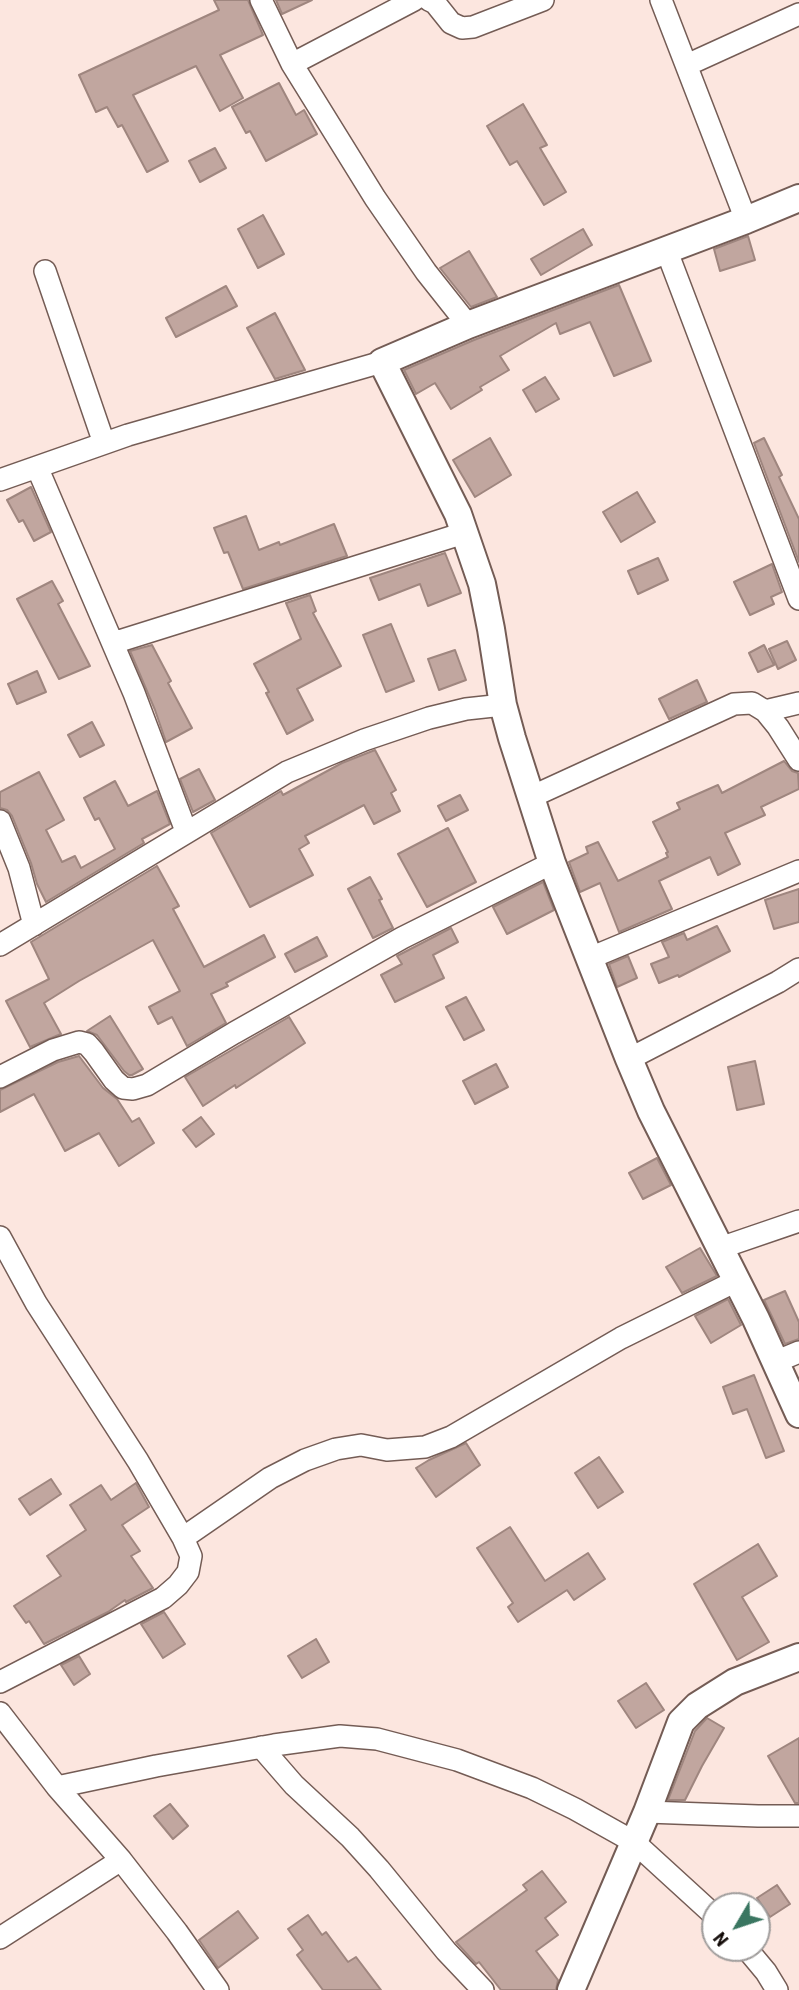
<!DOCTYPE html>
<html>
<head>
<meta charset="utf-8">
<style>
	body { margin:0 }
	#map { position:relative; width:799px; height:1990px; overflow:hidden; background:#fce6df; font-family:"Roboto Condensed",sans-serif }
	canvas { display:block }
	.north { position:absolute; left:701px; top:1892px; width:70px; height:70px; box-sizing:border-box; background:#fff; border:2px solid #a09d9c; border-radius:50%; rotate:231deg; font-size:19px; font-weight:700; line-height:28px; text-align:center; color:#120a07 }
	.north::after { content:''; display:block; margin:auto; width:24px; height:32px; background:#3a7661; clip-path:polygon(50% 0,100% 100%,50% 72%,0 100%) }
</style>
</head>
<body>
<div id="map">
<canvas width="799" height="1990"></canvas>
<div class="north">N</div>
</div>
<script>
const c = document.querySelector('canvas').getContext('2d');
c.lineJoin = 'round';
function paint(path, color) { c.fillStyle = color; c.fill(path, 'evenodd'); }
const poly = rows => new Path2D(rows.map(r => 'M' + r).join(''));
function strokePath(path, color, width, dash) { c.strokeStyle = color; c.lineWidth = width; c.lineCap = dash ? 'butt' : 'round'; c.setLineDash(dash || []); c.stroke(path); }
const building = poly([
	[214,0,248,0,263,35,220,55,243,98,220,111,196,66,133,95,168,161,147,172,122,125,118,127,107,107,96,112,79,75,219,10,214,0],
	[276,0,312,0,282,14,276,0],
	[279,83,296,115,304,110,317,134,266,161,250,131,246,133,232,107,279,83],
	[523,104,547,145,540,148,566,192,544,205,517,161,510,165,487,126,523,104],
	[215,148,226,168,200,182,189,161,215,148],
	[263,215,284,254,258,268,238,229,263,215],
	[583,229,592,245,541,275,531,259,583,229],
	[748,236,755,260,720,271,714,249,748,236],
	[469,251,497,297,471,307,440,268,469,251],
	[619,285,651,361,614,376,590,322,560,334,556,323,500,356,509,370,480,387,482,390,451,409,435,383,416,394,404,370,474,340,619,285],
	[226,286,237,306,176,337,166,318,226,286],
	[275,313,305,370,275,379,247,328,275,313],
	[545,377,559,399,536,412,523,390,545,377],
	[490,438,511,475,475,497,453,460,490,438],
	[764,438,782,475,779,477,799,519,799,562,754,443,764,438],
	[31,487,51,532,34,541,23,520,19,522,7,500,31,487],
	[637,492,655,522,621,542,603,512,637,492],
	[246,516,259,550,279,542,280,545,334,524,347,556,243,589,228,552,224,553,214,528,246,516],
	[445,553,461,593,428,606,420,584,379,600,370,578,445,553],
	[658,558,668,580,638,594,628,571,658,558],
	[772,564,782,592,771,597,774,604,750,615,734,582,772,564],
	[52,581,63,601,58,604,90,666,59,679,17,599,52,581],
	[310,595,316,611,313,613,341,666,297,689,313,720,287,734,266,693,269,692,254,664,301,639,286,603,310,595],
	[391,624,414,681,386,692,363,635,391,624],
	[787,641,796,660,778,669,769,649,787,641],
	[152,645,171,681,168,683,192,728,166,742,155,710,130,651,152,645],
	[764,645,774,665,758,672,749,653,764,645],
	[455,650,466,680,439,690,428,659,455,650],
	[37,671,46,692,17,704,8,684,37,671],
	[697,680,707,702,669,719,659,699,697,680],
	[92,722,104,745,80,757,68,735,92,722],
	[375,750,396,790,391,793,400,811,374,824,364,805,305,836,309,843,299,849,313,875,250,907,211,833,281,791,283,795,342,763,375,750],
	[784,761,792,771,798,773,799,789,761,807,765,815,725,833,740,864,718,875,710,857,659,881,672,909,619,932,600,883,580,892,569,862,588,853,586,847,598,842,618,881,668,857,666,853,668,852,653,822,680,809,677,803,718,785,722,793,784,761],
	[199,769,215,800,193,812,180,779,199,769],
	[39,772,64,820,46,830,62,862,75,856,81,868,115,849,99,818,95,820,84,798,115,781,128,806,157,791,170,824,142,839,144,843,46,902,37,884,31,863,12,816,7,810,0,808,0,792,39,772],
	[460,795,468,810,446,821,438,806,460,795],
	[448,828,476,882,427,907,398,854,448,828],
	[157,866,179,906,173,909,204,967,264,935,275,957,226,983,228,986,211,994,226,1023,187,1046,172,1017,158,1024,149,1007,180,991,153,940,79,981,44,1003,61,1034,30,1047,6,1001,49,979,31,942,157,866],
	[370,877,382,899,379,900,393,928,373,938,348,889,370,877],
	[543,882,554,910,507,934,493,907,543,882],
	[799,889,799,922,774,929,765,900,799,889],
	[717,926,730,951,679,977,678,975,659,983,651,964,669,957,662,942,684,933,687,940,717,926],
	[451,928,458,942,433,955,444,978,395,1002,381,975,402,964,397,956,451,928],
	[317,937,327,956,295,972,285,954,317,937],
	[628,956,637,978,617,987,609,964,628,956],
	[466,997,484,1030,464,1040,446,1007,466,997],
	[110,1016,143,1069,132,1075,129,1075,124,1071,97,1035,87,1031,110,1016],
	[289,1017,305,1043,236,1088,235,1085,203,1106,185,1077,289,1017],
	[79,1056,103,1088,117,1099,132,1122,139,1118,154,1143,119,1166,99,1133,65,1151,34,1094,0,1112,0,1090,58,1062,79,1056],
	[755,1061,764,1104,737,1110,728,1067,755,1061],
	[496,1064,508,1087,475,1104,463,1081,496,1064],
	[201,1117,214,1134,196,1147,183,1130,201,1117],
	[657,1158,671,1185,643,1199,629,1173,657,1158],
	[700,1248,717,1276,682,1293,666,1267,700,1248],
	[785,1291,799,1322,799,1339,785,1344,764,1300,785,1291],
	[728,1299,741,1325,711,1343,695,1316,728,1299],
	[754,1375,784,1451,766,1458,747,1409,733,1414,723,1387,754,1375],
	[466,1443,480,1465,436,1497,416,1468,429,1460,466,1443],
	[599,1457,623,1492,598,1508,575,1473,599,1457],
	[51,1479,61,1494,30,1515,19,1499,51,1479],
	[136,1483,149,1507,122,1525,140,1551,131,1556,153,1588,126,1602,125,1600,108,1612,44,1644,29,1621,26,1623,14,1606,61,1576,47,1556,86,1530,70,1505,101,1485,111,1500,136,1483],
	[510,1527,545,1581,588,1553,605,1579,574,1600,567,1590,518,1622,508,1607,513,1603,477,1548,510,1527],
	[758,1544,777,1576,742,1597,769,1642,737,1660,694,1584,758,1544],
	[164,1612,185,1644,163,1658,141,1624,164,1612],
	[316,1639,329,1662,302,1678,288,1656,316,1639],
	[79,1656,90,1674,74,1685,61,1665,79,1656],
	[646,1683,664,1710,636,1728,618,1701,646,1683],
	[707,1718,724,1728,702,1766,685,1800,668,1800,695,1731,707,1718],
	[799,1738,799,1803,795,1803,768,1756,799,1738],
	[170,1804,188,1826,173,1839,154,1816,170,1804],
	[542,1871,566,1902,545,1918,558,1935,536,1951,558,1980,556,1990,501,1990,479,1962,476,1964,456,1942,527,1890,523,1885,542,1871],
	[777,1885,790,1904,770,1917,757,1898,777,1885],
	[238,1911,258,1938,218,1968,199,1940,238,1911],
	[308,1915,322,1935,326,1932,348,1962,356,1957,381,1990,323,1990,297,1955,303,1950,288,1929,308,1915]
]);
paint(building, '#c1a69f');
strokePath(building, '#9f867f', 2);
const minor = poly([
	[261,0,292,64,375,198,426,272,468,325],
	[429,0,435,3,451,23,462,28,473,27,543,0],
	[661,0,746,220],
	[292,64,414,0],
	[687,65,799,14],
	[666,249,799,599],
	[45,271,104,443],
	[37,467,134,693,186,831],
	[0,480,128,435,382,362],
	[113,643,464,533],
	[765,711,799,703],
	[531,797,734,704,752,703,765,711,778,727,799,760],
	[0,821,19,868,34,925],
	[0,945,287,772,364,740,429,718,466,709,503,705],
	[590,958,799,871],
	[629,1059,778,982,799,969],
	[0,1077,53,1050,79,1042,87,1044,94,1052,114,1080,123,1088,133,1089,147,1085,234,1033,402,938,552,863],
	[0,1237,36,1303,138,1461,183,1538,191,1556,188,1572,178,1585,163,1598,0,1682],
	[720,1248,799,1221],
	[775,1362,799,1352],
	[183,1538,270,1478,305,1460,336,1449,361,1445,387,1450,425,1447,451,1437,621,1338,736,1281],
	[0,1713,57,1787,121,1860,177,1932,218,1990],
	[261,1747,294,1785,350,1837,379,1869,446,1951,483,1990],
	[57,1787,156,1766,274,1745,340,1736,377,1739,457,1760,532,1788,575,1809,634,1842,715,1916],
	[647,1812,758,1816,799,1816],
	[0,1938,121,1860],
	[746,1948,766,1972,777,1990]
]);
const tertiary = poly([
	[799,198,746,220,468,325,382,362,458,514,482,584,491,629,503,705,512,738,552,863,629,1059,651,1111,756,1319,799,1414],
	[571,1990,647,1812,681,1722,697,1706,735,1682,799,1657]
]);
strokePath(minor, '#745c55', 24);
strokePath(tertiary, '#745c55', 30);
strokePath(minor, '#fff', 21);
strokePath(tertiary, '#fff', 26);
</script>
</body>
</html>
